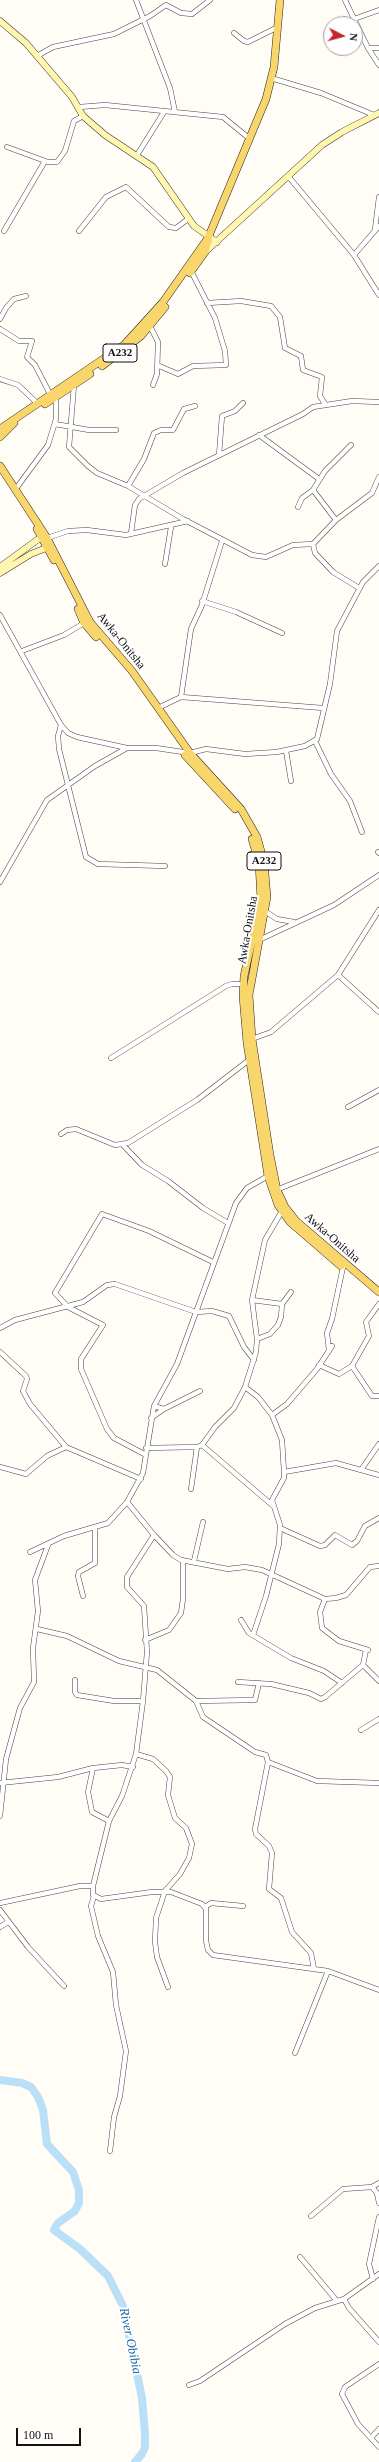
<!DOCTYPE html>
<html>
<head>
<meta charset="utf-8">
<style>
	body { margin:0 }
	#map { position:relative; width:379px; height:2462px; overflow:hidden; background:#fffdf5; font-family:Georgia,serif }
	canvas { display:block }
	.north { position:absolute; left:323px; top:16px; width:40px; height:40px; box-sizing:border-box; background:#fff; border:1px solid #a0a0a0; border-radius:50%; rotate:96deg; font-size:11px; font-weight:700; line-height:16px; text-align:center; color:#111 }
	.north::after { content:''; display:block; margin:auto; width:14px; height:18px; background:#c4262e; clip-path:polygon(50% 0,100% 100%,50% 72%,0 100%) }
	.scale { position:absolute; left:16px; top:2428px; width:65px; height:18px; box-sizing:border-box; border:2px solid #111; border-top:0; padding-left:5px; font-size:12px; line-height:14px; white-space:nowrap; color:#111; -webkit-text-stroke:3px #fff; paint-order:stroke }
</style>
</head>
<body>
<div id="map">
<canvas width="379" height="2462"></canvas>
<div class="north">N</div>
<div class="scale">100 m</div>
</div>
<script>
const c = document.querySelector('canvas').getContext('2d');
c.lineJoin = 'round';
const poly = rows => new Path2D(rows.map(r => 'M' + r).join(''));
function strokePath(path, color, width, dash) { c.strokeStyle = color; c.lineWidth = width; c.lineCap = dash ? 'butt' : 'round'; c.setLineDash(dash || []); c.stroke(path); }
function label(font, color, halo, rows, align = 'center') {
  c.font = font + ' Georgia,serif'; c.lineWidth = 4; c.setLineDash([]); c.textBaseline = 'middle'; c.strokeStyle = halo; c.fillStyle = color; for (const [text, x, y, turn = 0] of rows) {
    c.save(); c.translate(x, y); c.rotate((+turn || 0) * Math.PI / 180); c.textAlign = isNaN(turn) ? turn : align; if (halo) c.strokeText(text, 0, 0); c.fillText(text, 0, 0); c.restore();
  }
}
strokePath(poly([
	[0,2080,22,2083,31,2087,38,2097,43,2110,47,2144,73,2172,79,2190,79,2203,75,2211,58,2223,54,2230,80,2249,108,2276,123,2306,142,2398,145,2434,145,2447,142,2454,135,2462]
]), '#b9e0f7', 8);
const street = poly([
	[136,0,170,88,175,112],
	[345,0,368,48,379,65],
	[354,19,379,10],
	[234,33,244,41,248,42,278,27],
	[368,48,379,48],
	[37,56,53,47,114,34,150,16,166,5,181,13,192,14,210,0],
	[271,78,321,93,374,115],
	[79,107,105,105,223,117,250,139],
	[7,147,48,162,57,162,65,151,74,121,83,116],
	[137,155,164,112],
	[288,176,354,255,379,295],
	[375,229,379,197],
	[4,231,45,161],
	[79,231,106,197,126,187,169,227,176,228,188,219],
	[354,255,379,226],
	[207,303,241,301,271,306,280,317,285,348,301,356,303,370,322,377,320,396,325,404],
	[0,319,6,308,14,299,26,296],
	[150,326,158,342,157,374,153,385],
	[0,329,19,341,32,341,27,357,35,365,50,394],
	[157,365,178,374,193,366,226,365,225,351,215,318,191,271],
	[0,379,18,385,37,403],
	[74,385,69,447,88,466,97,473,128,486,183,519,252,555,266,557,293,545,313,544,336,520,372,493,379,477],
	[55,424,89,430,116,430],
	[259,435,319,479],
	[219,455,222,416,235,411,243,403],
	[128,486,144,459,154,433,161,430,173,430,184,409,195,406],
	[15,490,48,445,56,419,56,397],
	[313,490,336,520],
	[298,507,302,498,313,490,325,471,351,445],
	[131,533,135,505,139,499,183,473,303,414,313,407,352,401,379,402],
	[47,538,68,531,87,530,126,535,188,521],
	[313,544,315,553,333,572,359,588],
	[165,564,171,527],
	[202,601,236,612,282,633],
	[0,615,61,725,68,733,77,737,127,748,156,748,183,752],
	[22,651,64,635,84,623],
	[181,697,191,629,202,605,222,541],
	[158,708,181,697,323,708],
	[61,725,58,736,59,749,86,857,98,864,165,866],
	[315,741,331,774,350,801,362,832],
	[286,751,291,781],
	[190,753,206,749,245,754,277,752,305,746,317,739,330,684,337,631,363,582,379,566],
	[378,852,379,853],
	[0,882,47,800,95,766,127,748],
	[263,910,277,919,294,922],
	[259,940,334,905,379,875],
	[338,975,379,1012],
	[252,1039,271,1032,338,975,379,910],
	[111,1058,226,986,232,984,244,984],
	[348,1107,379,1090],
	[61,1134,67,1130,76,1129,115,1145,128,1143,197,1100,249,1060],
	[122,1144,142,1165,168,1181,203,1208,228,1223],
	[276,1190,379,1149],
	[252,1300,282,1304],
	[0,1328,15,1320,83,1302,107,1285,115,1284,196,1312,212,1311,229,1316,244,1347,254,1360],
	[257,1339,270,1334,278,1325,281,1317,282,1304,291,1292],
	[329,1351,327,1333,332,1319,343,1267],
	[0,1352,26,1376,27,1379,23,1391,30,1404,66,1447,141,1479],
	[319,1365,339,1374,352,1366,369,1336,366,1322,379,1304],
	[352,1366,372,1396,379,1396],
	[245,1387,258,1397,272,1415,282,1440,284,1472,284,1478,272,1500,280,1525,279,1544,266,1596,253,1635],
	[154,1406,164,1409,200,1391],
	[272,1415,287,1404,317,1369,332,1346],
	[151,1418,164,1409],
	[202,1445,272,1505],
	[146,1448,197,1447,202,1445,215,1427,234,1408,245,1387,256,1352,257,1339,252,1300,265,1240,282,1211],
	[146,1455,114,1438,107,1429,81,1369,81,1359,103,1325,68,1307,55,1293,102,1214,149,1231,213,1262],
	[0,1467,26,1474,47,1456,66,1447],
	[361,1470,379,1444],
	[284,1472,336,1463,379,1475],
	[191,1489,197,1447],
	[127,1502,154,1535,173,1555,181,1560,228,1569,245,1567,262,1570,325,1599,336,1598,346,1595,370,1567,379,1566],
	[280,1528,320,1546,325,1545,335,1535,352,1545,357,1541,365,1526,379,1518],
	[154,1535,127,1577,127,1587,144,1606,147,1652,143,1701,136,1754,122,1796,109,1821,93,1886,93,1895,101,1899,152,1892,171,1892,202,1904,206,1909,206,1941,208,1950,213,1955,328,1971,379,1990],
	[30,1552,64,1536,108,1523,127,1502,143,1473,154,1406,177,1364,236,1203,247,1188,268,1176],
	[194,1561,203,1522],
	[83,1596,78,1576,79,1572,95,1563,95,1528],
	[325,1599,320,1612,322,1628,339,1641,368,1650],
	[241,1620,249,1633,291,1658,324,1671,342,1683],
	[37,1629,67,1636,119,1661,157,1670,196,1701,203,1717,255,1752,266,1755,268,1762,255,1829,256,1834,269,1846,272,1853,269,1889,281,1898,292,1932,311,1953,314,1969],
	[145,1640,169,1630,181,1613,183,1599,183,1560],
	[363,1665,379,1681],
	[75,1680,75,1692,77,1695,114,1701,143,1701],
	[238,1682,271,1684,309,1693,321,1699,325,1697,363,1665,366,1650],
	[196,1701,255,1700,259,1683],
	[361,1730,379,1719],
	[136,1754,153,1759,166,1771,170,1777,168,1795,175,1818,186,1828,192,1844,189,1858,180,1874,165,1891,156,1918,155,1942,157,1957,168,1987],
	[268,1762,317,1781,379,1783],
	[93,1768,88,1792,92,1812,109,1821],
	[0,1783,58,1777,93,1768,122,1765,133,1767],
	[0,1816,6,1759,20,1708,34,1682,33,1648,38,1611,35,1580,48,1545],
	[94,1896,91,1906,98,1936,113,1972,116,2005,126,2051,120,2096,114,2117,110,2151],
	[0,1903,80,1886,93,1886],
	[205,1907,211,1903,243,1906],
	[0,1910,28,1947,64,1986],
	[0,1927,8,1922],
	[295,2053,328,1971],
	[372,2187,377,2193,379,2203],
	[311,2216,343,2189,372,2187,379,2183],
	[300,2257,337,2301],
	[373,2279,369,2264,379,2217],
	[344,2299,349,2308,379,2342],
	[379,2364,345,2387,342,2394,358,2424,379,2447],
	[189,2385,200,2381,285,2324,315,2308,344,2299,379,2274],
	[371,2438,379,2429]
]);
const secondary = poly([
	[0,21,26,43,72,97,83,116,105,135,153,167,194,226,217,242],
	[205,252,322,145,342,132,379,113],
	[0,567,44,535],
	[0,573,31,554,51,546]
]);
const primary = poly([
	[190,273,205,252,208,240],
	[102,366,141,336,165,307],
	[45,404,90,374],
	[0,429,124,345,163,302,208,238,266,99,274,67,280,0],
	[0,437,14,423],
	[0,466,47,538,90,622,132,671,190,753,241,809,257,837,264,862,267,897,249,995,252,1039,270,1155,277,1190,285,1207,296,1221,379,1292],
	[37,529,54,560],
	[78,609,84,623,96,637],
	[185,755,235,809],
	[252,839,259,863,261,900,244,976,243,996,247,1043,268,1176,278,1205,290,1222,341,1266]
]);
strokePath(street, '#444', 5.5);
strokePath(secondary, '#333', 7);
strokePath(primary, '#222', 8);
strokePath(street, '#fff', 4.5);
strokePath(secondary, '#fff6b0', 6);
strokePath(primary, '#f9d66b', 7);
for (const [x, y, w] of [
	[120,353,34],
	[264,861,34]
]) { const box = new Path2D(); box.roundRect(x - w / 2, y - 9, w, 18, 3); c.fillStyle = '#fff'; c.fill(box); strokePath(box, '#111', 1); }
label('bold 11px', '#111', null, [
	["A232",120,353],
	["A232",264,861]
]);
label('12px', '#111', '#fff', [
	["Awka-Onitsha",121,641,51],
	["Awka-Onitsha",248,930,-80],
	["Awka-Onitsha",332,1238,41]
]);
label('italic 13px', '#1768a6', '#fff', [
	["River Obibia",130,2341,78]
]);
</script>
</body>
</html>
